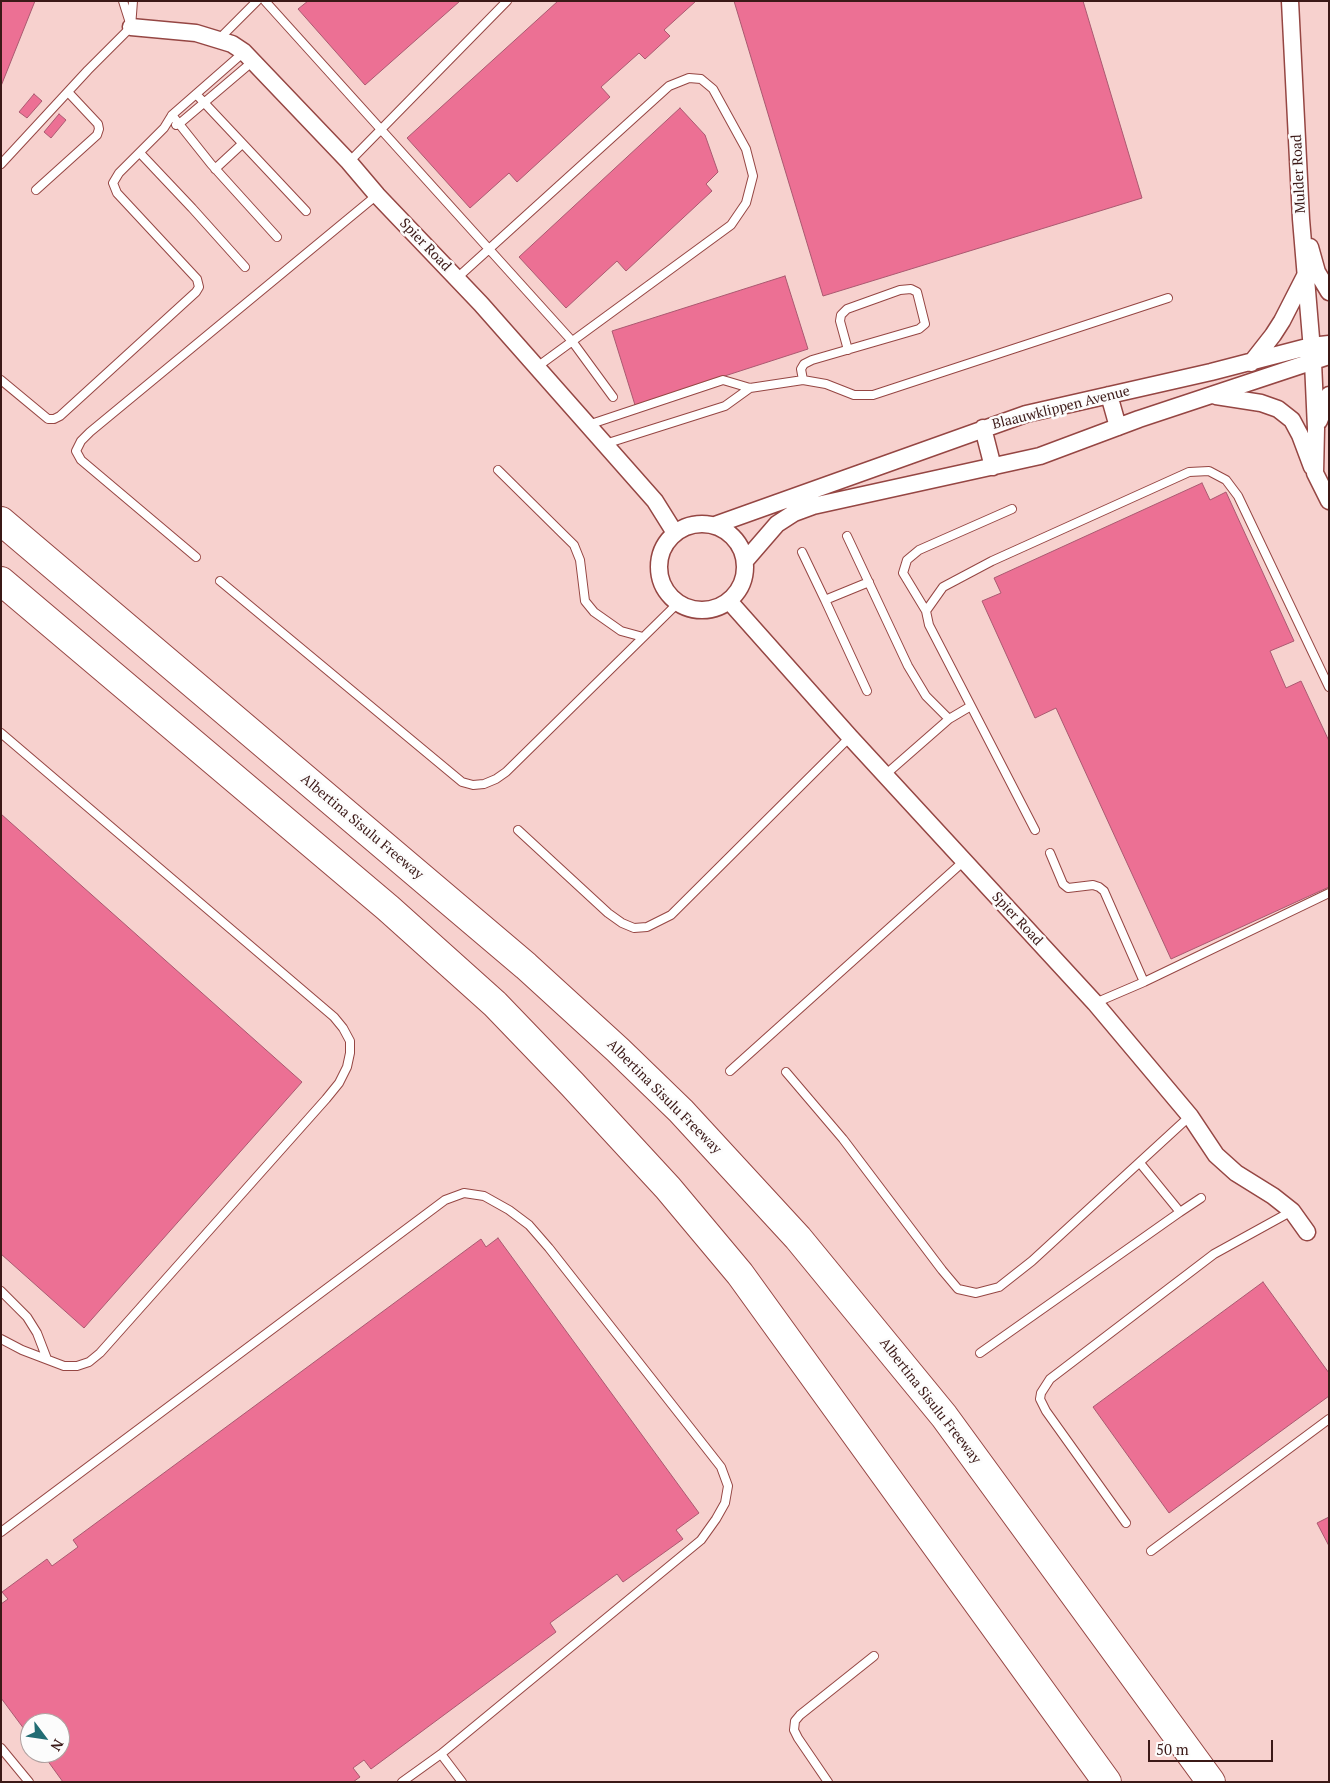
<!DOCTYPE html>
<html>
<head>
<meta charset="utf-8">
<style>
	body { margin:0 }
	#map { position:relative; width:1330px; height:1783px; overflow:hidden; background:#f7d1ce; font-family:"PT Serif",serif }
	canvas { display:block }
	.frame { position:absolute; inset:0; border:2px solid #3b1917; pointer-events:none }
	.north { position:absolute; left:20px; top:1713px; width:50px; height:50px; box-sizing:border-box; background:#fcfcfc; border:1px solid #afa1a0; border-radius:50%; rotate:121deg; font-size:14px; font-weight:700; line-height:20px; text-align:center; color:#3b1917 }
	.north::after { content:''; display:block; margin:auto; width:18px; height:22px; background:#216c73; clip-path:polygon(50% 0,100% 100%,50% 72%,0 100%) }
	.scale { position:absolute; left:1148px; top:1740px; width:125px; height:22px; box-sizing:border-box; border:2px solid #3b1917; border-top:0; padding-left:6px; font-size:15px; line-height:18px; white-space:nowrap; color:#3b1917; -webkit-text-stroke:4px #fcfcfc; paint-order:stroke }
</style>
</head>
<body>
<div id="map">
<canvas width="1330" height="1783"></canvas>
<div class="frame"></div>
<div class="north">N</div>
<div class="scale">50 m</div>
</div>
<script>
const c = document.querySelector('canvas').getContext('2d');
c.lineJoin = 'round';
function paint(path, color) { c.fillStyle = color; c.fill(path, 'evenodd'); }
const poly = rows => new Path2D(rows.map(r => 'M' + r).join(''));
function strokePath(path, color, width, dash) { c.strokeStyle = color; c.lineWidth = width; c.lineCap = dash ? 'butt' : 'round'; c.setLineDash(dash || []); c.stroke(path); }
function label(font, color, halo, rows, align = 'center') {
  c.font = font + ' "PT Serif",serif'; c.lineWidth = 5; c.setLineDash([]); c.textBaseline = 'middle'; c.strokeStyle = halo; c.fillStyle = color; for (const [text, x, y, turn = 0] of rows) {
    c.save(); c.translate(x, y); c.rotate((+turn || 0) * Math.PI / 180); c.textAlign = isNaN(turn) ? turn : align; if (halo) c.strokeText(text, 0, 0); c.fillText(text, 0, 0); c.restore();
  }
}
const building = poly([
	[1,1,35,1,1,86,1,1],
	[308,1,460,1,365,85,298,9,308,1],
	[558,1,696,1,664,30,670,36,645,59,639,53,601,87,610,97,517,182,509,173,470,208,407,138,558,1],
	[734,1,1083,1,1142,198,823,296,734,1],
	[34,94,42,101,27,118,19,112,34,94],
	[680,108,705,135,718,172,706,184,712,191,626,271,617,261,566,308,519,257,680,108],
	[59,114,66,120,51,138,44,132,59,114],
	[785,276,808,349,635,405,612,331,785,276],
	[1202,483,1210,500,1226,492,1294,641,1270,651,1286,688,1301,681,1329,741,1329,887,1171,959,1056,708,1035,718,982,601,1001,593,994,578,1202,483],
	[1,814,302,1082,84,1328,1,1254,1,814],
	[498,1238,699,1513,676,1530,683,1539,623,1582,617,1574,550,1623,556,1632,371,1769,364,1760,353,1768,360,1777,353,1782,63,1782,42,1753,60,1753,60,1723,30,1723,30,1737,1,1698,1,1604,8,1599,2,1592,47,1559,52,1566,78,1547,73,1540,481,1239,486,1247,498,1238],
	[1263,1282,1329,1373,1329,1396,1169,1513,1093,1407,1263,1282],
	[1329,1517,1329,1546,1317,1523,1329,1517]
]);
paint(building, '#ec7094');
strokePath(building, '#aa5970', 1);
const service = poly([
	[123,1,130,23],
	[265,1,572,341,613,397],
	[218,40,257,1],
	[196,94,306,211],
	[172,115,211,164,277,237],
	[176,125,179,124,252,62],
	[140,153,192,208,245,267],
	[349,162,507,1],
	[1,164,88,70,131,27,133,1],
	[215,169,242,144],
	[36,190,97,135,99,129,98,124,68,92],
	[457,278,669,86,689,78,701,79,713,89,746,149,753,176,746,203,731,225,537,367],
	[1,380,48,419,54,419,60,416,196,292,199,287,197,279,117,193,113,183,119,173,164,128,172,115,244,52],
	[803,380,801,369,804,364,812,360,919,329,925,324,917,292,911,289,900,290,847,309,841,315,840,321,848,350],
	[588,425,723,380,750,388,803,380,826,384,854,395,873,395,1168,298],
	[605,444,725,406,750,388],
	[498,470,574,545,580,560,585,601,594,612,621,631,643,637],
	[847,536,908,666,926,696,949,719],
	[802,552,825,600,869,582],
	[196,557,81,460,76,451,81,441,90,432,377,195],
	[220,581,462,782,473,785,484,784,496,779,506,772,678,603],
	[825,600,867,691],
	[926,611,903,573,907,560,919,550,1012,509],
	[971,706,1035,830],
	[1,733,334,1017,343,1028,350,1041,350,1053,347,1067,339,1083,326,1099,100,1353,89,1362,77,1366,64,1366,22,1350,1,1339],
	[885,775,949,719,971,706,929,625,926,611,943,587,992,561,1189,472,1209,471,1226,480,1238,496,1329,687],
	[518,830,608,913,622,923,634,928,647,927,671,915,850,737],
	[1050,853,1063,884,1068,888,1093,885,1099,887,1104,891,1144,982],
	[1095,1003,1144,982,1329,893],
	[730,1071,964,861],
	[786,1072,843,1139,942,1270,958,1289,976,1293,999,1287,1032,1261,1190,1116],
	[1180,1212,1201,1198],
	[1,1291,27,1317,37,1333,47,1359],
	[980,1353,1180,1212,1140,1163],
	[1126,1523,1046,1411,1040,1399,1041,1393,1050,1379,1214,1254,1292,1211],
	[1,1532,445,1200,464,1193,484,1196,509,1210,529,1225,549,1248,721,1467,728,1486,725,1503,716,1519,701,1540,441,1754,402,1782],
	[1151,1551,1329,1419],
	[1,1748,29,1782],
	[441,1754,462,1782],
	[828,1782,798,1738,794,1730,795,1721,800,1715,874,1656]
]);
const minor = poly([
	[1290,1,1301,219,1313,362,1316,429,1315,473,1329,501],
	[131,27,196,33,232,44,244,52,349,162,377,195,481,304,655,501,675,533],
	[1310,247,1317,272,1329,292],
	[1251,363,1273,335,1282,321,1305,276],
	[1109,395,1118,427],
	[1216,396,1261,403,1278,409,1292,420,1300,435,1312,467],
	[1319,421,1329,395],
	[983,428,993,467],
	'659 567a43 43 0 1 1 86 0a43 43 0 1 1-86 0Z',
	[715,525,1026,414,1211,372,1311,346,1329,344],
	[745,561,777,524,794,513,813,506,1040,456,1139,419,1329,356],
	[729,601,850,737,1095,1003,1190,1116,1216,1155,1236,1173,1273,1196,1292,1211,1307,1232]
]);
const motorway = poly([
	[1,521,526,966,618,1050,681,1111,798,1238,944,1416,1211,1782],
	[1,581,388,908,495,1004,572,1084,668,1188,740,1274,1107,1782]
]);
strokePath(service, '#954643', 10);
strokePath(minor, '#954643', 19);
strokePath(motorway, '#954643', 30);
strokePath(service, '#fff', 8);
strokePath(minor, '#fff', 16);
strokePath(motorway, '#fff', 28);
label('14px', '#3b1917', '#fcfcfc', [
	["Mulder Road",1299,174,-93],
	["Spier Road",425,245,46],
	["Blaauwklippen Avenue",1061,408,-14],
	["Albertina Sisulu Freeway",362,827,40],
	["Spier Road",1017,919,47],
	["Albertina Sisulu Freeway",664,1097,45],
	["Albertina Sisulu Freeway",930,1401,52]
]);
</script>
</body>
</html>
